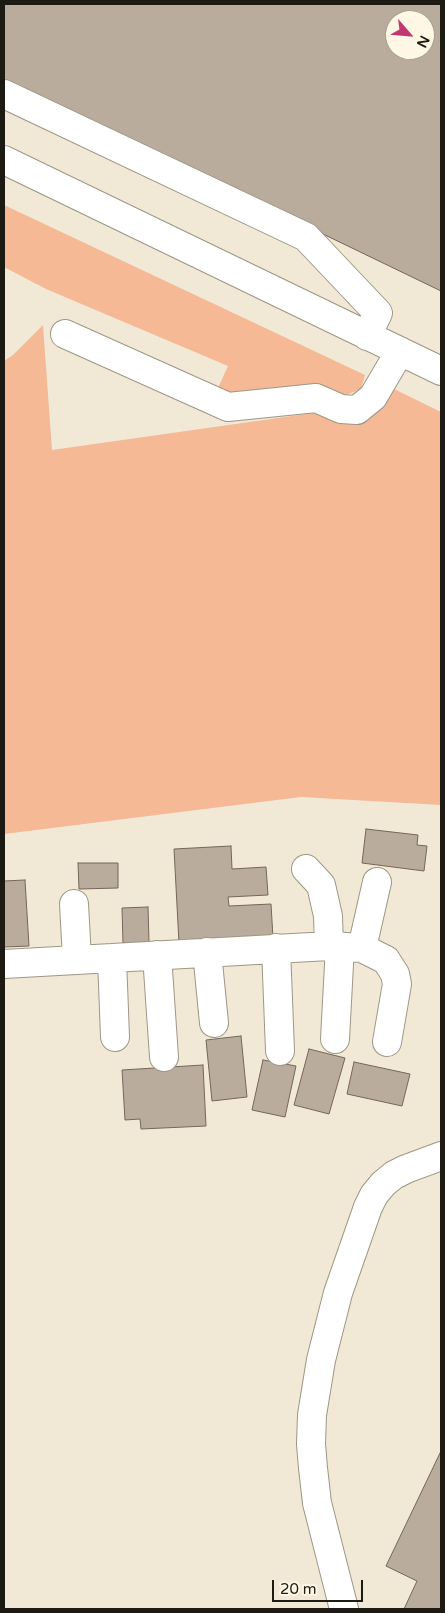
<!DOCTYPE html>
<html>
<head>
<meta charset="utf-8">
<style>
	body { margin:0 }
	#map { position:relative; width:445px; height:1613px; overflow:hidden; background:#f1e9d6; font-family:"Varela Round",sans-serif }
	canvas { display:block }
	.frame { position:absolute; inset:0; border:5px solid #1d1a14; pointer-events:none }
	.north { position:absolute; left:385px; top:10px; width:50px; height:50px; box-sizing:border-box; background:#fef7e4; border:1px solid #a49f91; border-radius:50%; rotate:117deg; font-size:14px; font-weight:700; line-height:20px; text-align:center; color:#1d1a14 }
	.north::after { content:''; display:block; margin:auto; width:18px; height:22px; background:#c03773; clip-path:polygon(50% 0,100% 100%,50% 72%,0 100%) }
	.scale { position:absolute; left:272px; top:1580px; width:91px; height:22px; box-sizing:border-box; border:2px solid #1d1a14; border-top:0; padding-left:6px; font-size:15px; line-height:18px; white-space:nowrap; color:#1d1a14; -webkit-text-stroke:4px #fef7e4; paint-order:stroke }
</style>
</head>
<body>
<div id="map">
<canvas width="445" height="1613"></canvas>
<div class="frame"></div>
<div class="north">N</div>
<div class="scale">20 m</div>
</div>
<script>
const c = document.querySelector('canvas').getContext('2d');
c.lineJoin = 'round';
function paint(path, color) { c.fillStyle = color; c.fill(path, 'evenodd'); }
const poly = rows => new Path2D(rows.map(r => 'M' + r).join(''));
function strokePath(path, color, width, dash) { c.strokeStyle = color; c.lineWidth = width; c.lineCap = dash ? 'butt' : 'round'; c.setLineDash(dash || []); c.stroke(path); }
paint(poly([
	[4,205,365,375,361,389,344,396,227,393,218,388,228,366,46,289,4,267],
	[43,325,52,450,327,411,353,424,381,410,394,389,441,412,441,805,301,797,4,834,4,361,13,355]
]), '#f5b996');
const building = poly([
	[4,4,441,4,441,291,4,80,4,4],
	[395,20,425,20,425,50,395,50,395,20],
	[366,829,418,835,417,845,427,846,424,871,362,863,366,829],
	[231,846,232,869,266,867,268,895,228,897,229,906,271,904,273,938,179,943,174,849,231,846],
	[78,863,118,863,118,888,79,889,78,863],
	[25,880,29,946,4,947,4,881,25,880],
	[148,907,149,942,123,943,122,908,148,907],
	[241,1036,247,1097,212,1101,206,1040,241,1036],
	[309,1049,345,1058,329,1114,294,1105,309,1049],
	[263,1060,296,1066,285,1117,252,1110,263,1060],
	[354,1062,410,1074,402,1106,347,1094,354,1062],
	[203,1065,206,1126,141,1129,140,1119,125,1120,122,1070,203,1065],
	[441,1451,441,1609,404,1609,417,1581,386,1566,441,1451]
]);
paint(building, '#baac9d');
strokePath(building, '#736659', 1);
const minor = poly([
	[4,94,306,237,378,313,367,336],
	[4,160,441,371],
	[65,334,228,407,316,398,341,409,357,410,373,397,400,351],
	[306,869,321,885,328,916,329,946],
	[377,882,362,948,386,960,395,974,397,984,387,1042],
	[74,904,77,959],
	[276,948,280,1051],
	[207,952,214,1023],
	[157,955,164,1057],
	[112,958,115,1037],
	[4,964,329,946,362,948],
	[335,1039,340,946],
	[344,1609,317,1503,313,1468,311,1444,312,1415,321,1360,338,1293,368,1207,374,1195,383,1184,394,1175,406,1169,441,1156]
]);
strokePath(minor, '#9e9785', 30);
strokePath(minor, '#fff', 28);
</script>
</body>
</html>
